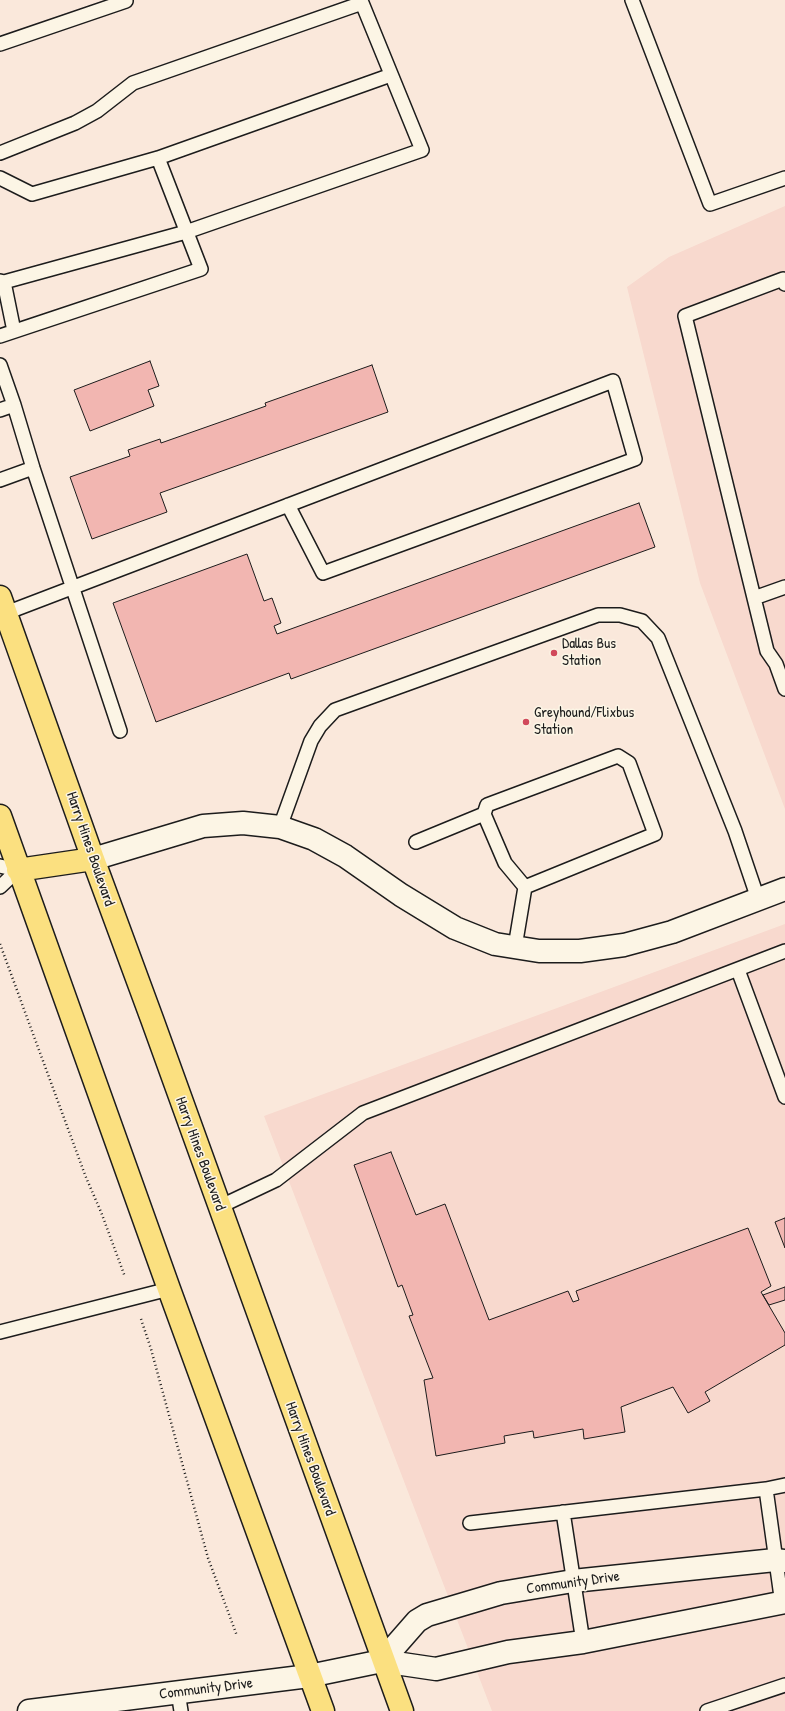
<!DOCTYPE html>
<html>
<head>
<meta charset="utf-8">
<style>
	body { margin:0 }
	canvas { display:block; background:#fae8db }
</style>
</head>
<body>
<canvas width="785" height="1711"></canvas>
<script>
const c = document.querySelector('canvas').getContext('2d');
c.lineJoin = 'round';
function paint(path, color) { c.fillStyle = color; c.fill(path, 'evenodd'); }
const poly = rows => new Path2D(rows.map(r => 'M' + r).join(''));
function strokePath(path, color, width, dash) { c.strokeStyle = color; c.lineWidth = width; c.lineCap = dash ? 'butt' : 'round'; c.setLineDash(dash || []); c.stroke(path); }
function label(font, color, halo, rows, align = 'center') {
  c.font = font + ' "Patrick Hand",sans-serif'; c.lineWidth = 3; c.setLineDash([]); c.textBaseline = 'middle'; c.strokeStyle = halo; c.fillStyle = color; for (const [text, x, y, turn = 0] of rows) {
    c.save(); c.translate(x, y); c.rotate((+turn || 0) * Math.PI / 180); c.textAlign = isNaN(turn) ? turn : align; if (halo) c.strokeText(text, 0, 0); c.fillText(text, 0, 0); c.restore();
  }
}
paint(poly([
	[785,206,785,809,700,583,627,287,669,257],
	[785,924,785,1711,492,1711,264,1116]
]), '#f8d9ce');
const building = poly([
	[150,361,159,386,148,390,154,406,90,431,74,390,150,361],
	[372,365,388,412,160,493,167,512,92,539,70,477,130,456,128,450,160,439,161,443,266,406,265,403,372,365],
	[639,503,655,547,291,679,289,673,156,722,113,603,247,554,264,601,272,598,281,623,274,626,277,634,639,503],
	[391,1152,416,1215,445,1204,489,1320,568,1291,573,1302,579,1300,576,1291,748,1228,771,1286,761,1292,785,1333,785,1345,705,1392,710,1401,688,1413,673,1387,621,1407,625,1432,584,1439,583,1429,534,1438,533,1431,504,1436,505,1443,436,1456,424,1380,433,1378,409,1316,413,1315,402,1285,398,1287,354,1165,391,1152],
	[785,1218,785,1248,775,1222,785,1218],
	[785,1287,785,1300,769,1305,763,1295,785,1287]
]);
paint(building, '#f2b6b1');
strokePath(building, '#1c1c1c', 1);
const service = poly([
	[632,0,710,204,785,178],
	[0,44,126,1,125,0],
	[0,153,75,123,97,111,133,83,362,3,422,150,186,232,4,282,0,281],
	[0,178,32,194,158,158,391,75],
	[4,282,14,331],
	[785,284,783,279,685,316,767,651,776,664,785,689],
	[0,336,201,269,158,158],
	[0,365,14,405,33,468,120,731],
	[0,410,14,405],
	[0,480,33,468],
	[754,598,785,587],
	[6,613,613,381,635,459,323,573,288,505],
	[280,827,311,741,320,726,335,710,598,615,620,615,642,621,658,638,735,831,758,899],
	[416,842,484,814],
	[0,866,18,870],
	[0,887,18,870],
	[515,947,525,887,655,834,629,763,618,756,487,805,484,814,505,863,525,887],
	[738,970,785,1097],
	[219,1207,276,1180,363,1113,785,951],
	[0,1332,169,1289],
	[563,1512,583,1642],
	[470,1523,766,1489],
	[782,1604,766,1489,785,1485],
	[178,1692,181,1711],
	[707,1711,785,1685]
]);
const minor = poly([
	[93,859,203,826,243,823,280,827,314,839,345,856,401,895,455,928,495,944,539,951,580,951,624,945,672,932,785,889],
	[382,1661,417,1621,427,1615,501,1593,573,1581,775,1560,785,1561],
	[382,1661,436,1669,508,1652,583,1642,785,1602]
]);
const tertiary = poly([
	[29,1711,309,1676,382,1661]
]);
const primary = poly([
	[0,597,93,859,152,1019,402,1711],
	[0,816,169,1289,323,1711],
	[18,870,93,859]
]);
strokePath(service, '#1c1c1c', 16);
strokePath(minor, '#1c1c1c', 25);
strokePath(tertiary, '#1c1c1c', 25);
strokePath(primary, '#1c1c1c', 25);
strokePath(poly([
	[0,944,85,1175,101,1212,125,1277],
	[141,1319,151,1349,208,1558,237,1636]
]), '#1c1c1c', 2.5, [1, 3]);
strokePath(service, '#fcf5e5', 13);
strokePath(minor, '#fcf5e5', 22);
strokePath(tertiary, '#fcf5e5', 22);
strokePath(primary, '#fbe080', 22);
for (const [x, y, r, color] of [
	[554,653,4,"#d1495b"],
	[526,722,4,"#d1495b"]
]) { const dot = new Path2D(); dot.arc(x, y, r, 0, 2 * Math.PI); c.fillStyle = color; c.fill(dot); strokePath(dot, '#fcf5e5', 1.5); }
label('15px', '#1c1c1c', '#fcf5e5', [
	["Dallas Bus",562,644],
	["Station",562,661],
	["Greyhound/Flixbus",534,713],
	["Station",534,730]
], 'left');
label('15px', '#1c1c1c', '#fcf5e5', [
	["Harry Hines Boulevard",90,849,71],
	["Harry Hines Boulevard",200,1154,70],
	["Harry Hines Boulevard",310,1459,70],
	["Community Drive",573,1583,-8],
	["Community Drive",206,1689,-7]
]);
</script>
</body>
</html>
